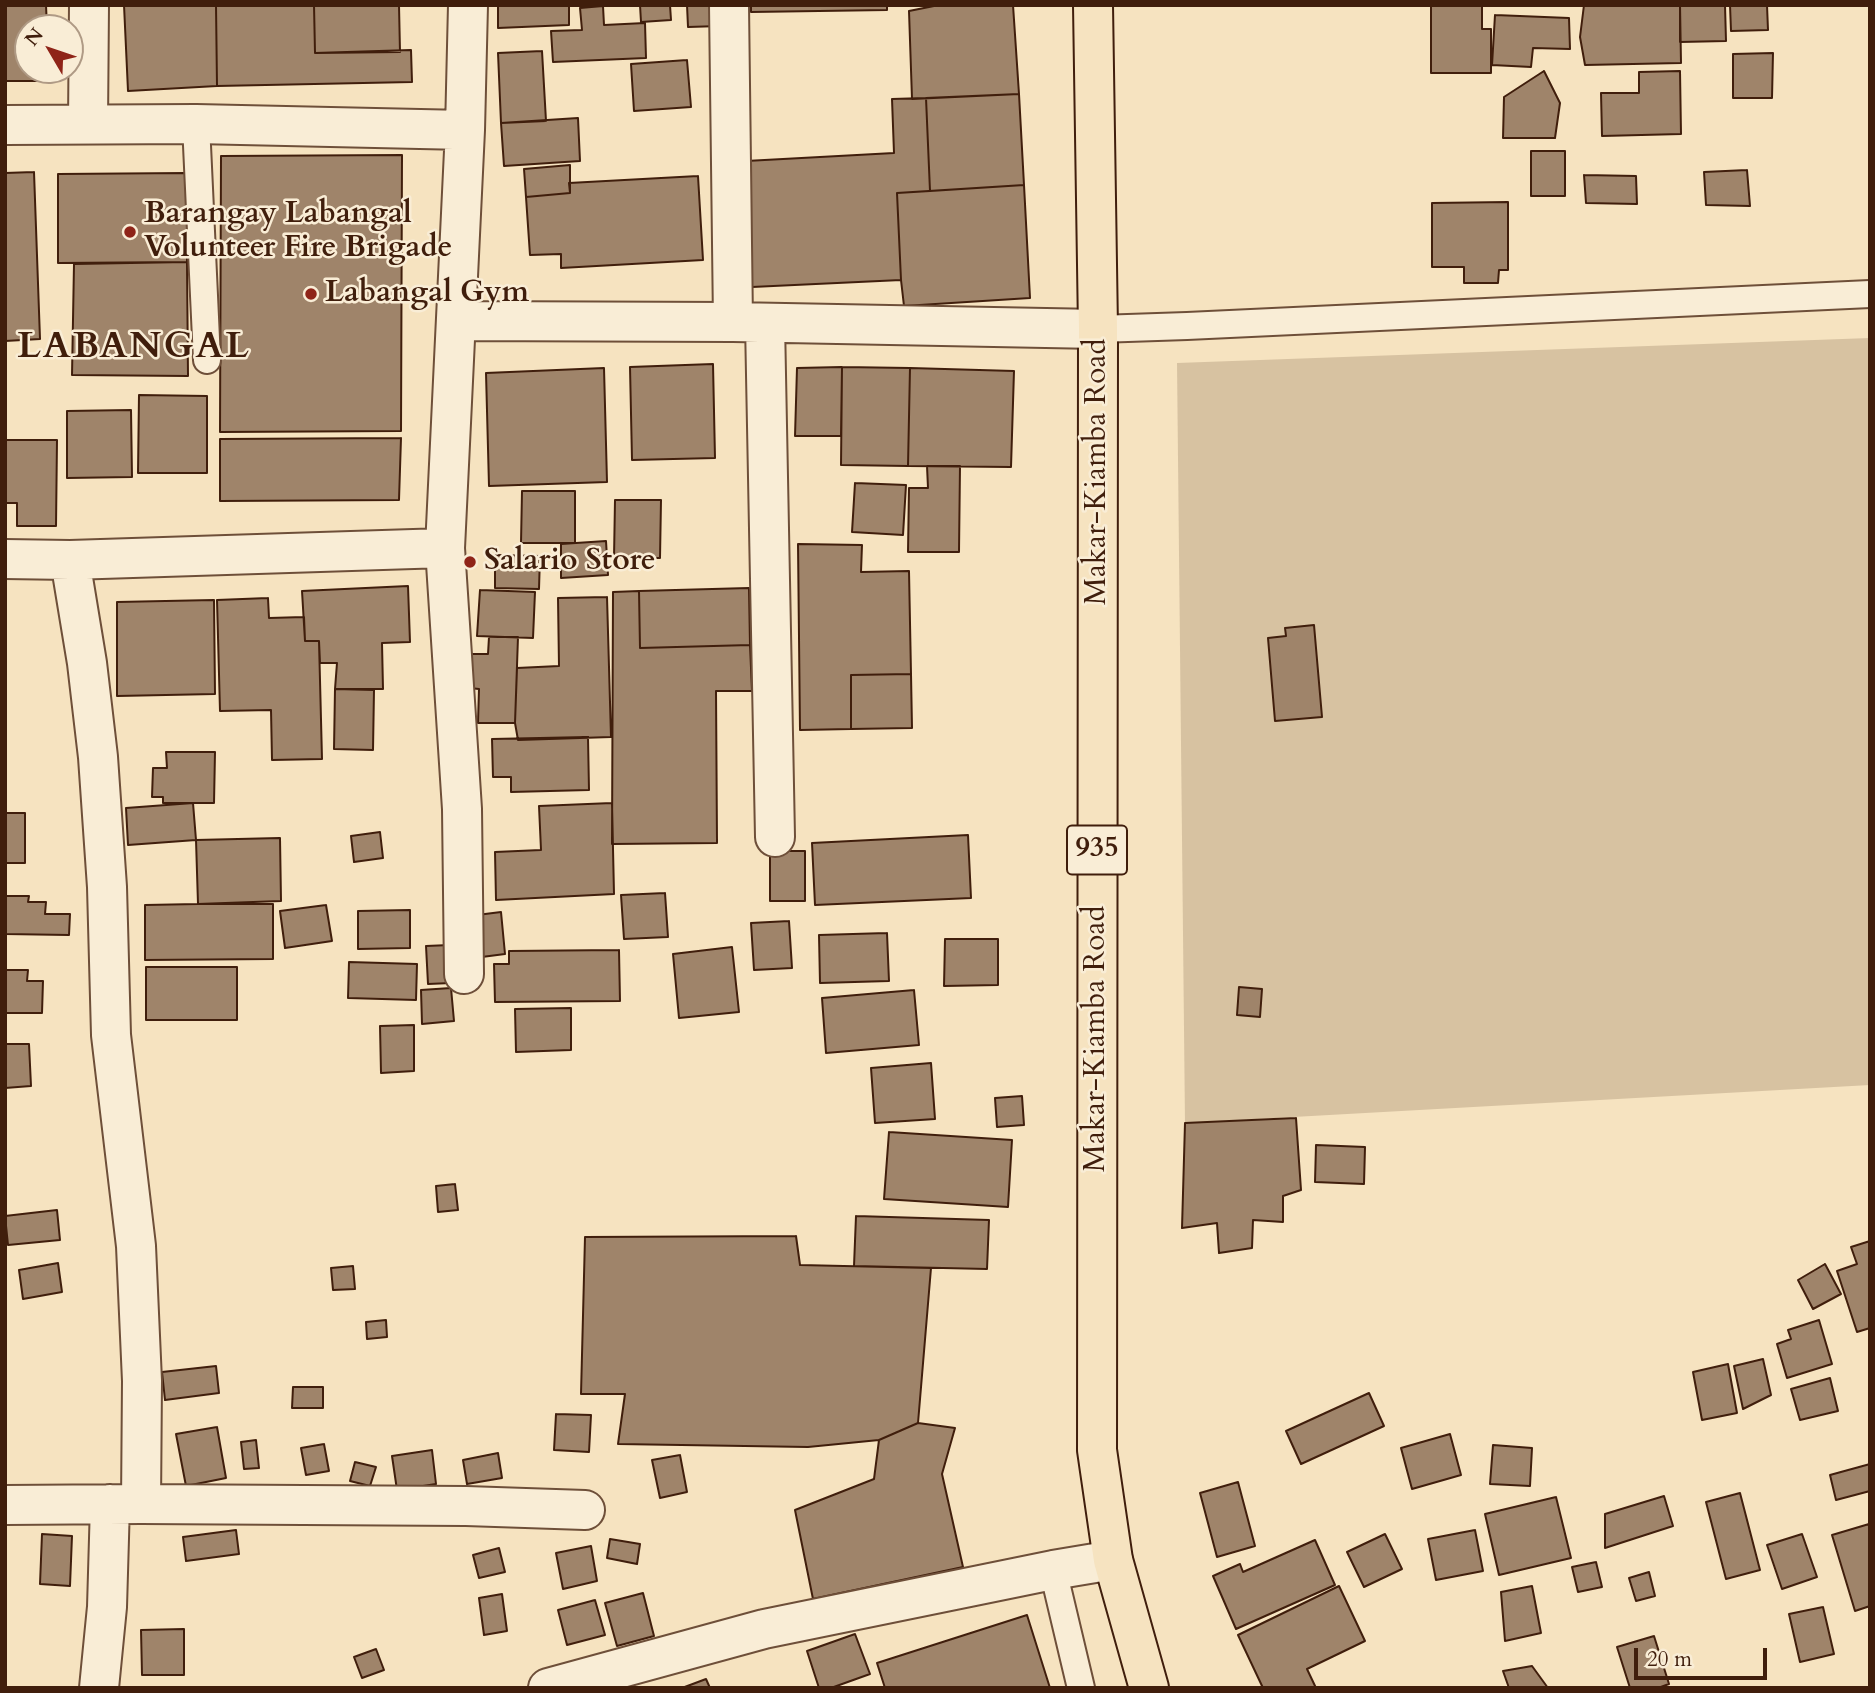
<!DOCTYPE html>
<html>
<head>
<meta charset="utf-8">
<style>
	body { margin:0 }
	#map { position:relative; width:1875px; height:1693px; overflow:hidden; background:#f6e3c0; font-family:Cardo,serif }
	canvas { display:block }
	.frame { position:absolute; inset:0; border:7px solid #401e0c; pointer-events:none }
	.north { position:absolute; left:14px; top:14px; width:70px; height:70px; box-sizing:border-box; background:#f9edd6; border:2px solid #af9a85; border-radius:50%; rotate:309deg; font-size:19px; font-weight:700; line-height:28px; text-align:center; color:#401e0c }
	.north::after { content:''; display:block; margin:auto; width:24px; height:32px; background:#8f2418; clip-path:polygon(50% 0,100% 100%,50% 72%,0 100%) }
	.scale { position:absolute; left:1634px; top:1648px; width:133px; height:32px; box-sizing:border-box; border:4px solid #401e0c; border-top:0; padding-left:9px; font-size:21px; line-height:24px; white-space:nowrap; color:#401e0c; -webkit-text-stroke:5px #f9edd6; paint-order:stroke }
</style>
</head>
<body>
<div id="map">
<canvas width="1875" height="1693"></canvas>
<div class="frame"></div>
<div class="north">N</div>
<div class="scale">20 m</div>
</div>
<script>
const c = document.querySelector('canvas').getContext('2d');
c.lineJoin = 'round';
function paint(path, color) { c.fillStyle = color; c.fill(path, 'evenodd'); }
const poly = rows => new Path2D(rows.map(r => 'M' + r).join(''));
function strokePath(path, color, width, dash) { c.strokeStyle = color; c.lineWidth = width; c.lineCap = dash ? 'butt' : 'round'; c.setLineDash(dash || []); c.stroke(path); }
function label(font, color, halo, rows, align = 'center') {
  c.font = font + ' Cardo,serif'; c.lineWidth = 5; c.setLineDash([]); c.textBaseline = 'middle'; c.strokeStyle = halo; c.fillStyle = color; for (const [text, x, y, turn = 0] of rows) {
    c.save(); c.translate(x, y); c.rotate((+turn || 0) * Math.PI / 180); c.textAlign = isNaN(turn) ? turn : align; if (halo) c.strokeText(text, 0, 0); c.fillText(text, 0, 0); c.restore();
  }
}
paint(poly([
	[1870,338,1870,1085,1185,1123,1177,363]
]), '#d7c2a1');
const building = poly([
	[5,5,46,5,47,28,28,28,28,70,47,70,47,81,5,81,5,5],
	[124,5,216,5,217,86,128,91,124,5],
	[216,5,314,5,315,53,411,50,412,82,217,86,216,5],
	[314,5,399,5,400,52,315,53,314,5],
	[498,5,569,5,569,25,498,28,498,5],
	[640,5,670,5,671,20,641,22,640,5],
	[687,5,720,5,720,26,688,27,687,5],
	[751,5,887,5,887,10,751,12,751,5],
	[1013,5,1019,94,912,99,909,11,934,6,1013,5],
	[1431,5,1482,5,1482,29,1491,29,1491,73,1431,73,1431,5],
	[1584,5,1680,5,1681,63,1585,65,1580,37,1584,5],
	[1680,5,1725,5,1726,41,1680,42,1680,5],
	[1730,5,1767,5,1768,30,1731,31,1730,5],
	[603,6,604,25,645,23,646,58,553,62,551,31,582,30,580,8,603,6],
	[1495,15,1569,18,1570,49,1533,48,1531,67,1492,65,1495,15],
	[542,51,546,121,501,123,498,53,542,51],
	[1773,53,1772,98,1733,98,1733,54,1773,53],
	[687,60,691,107,634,111,631,64,687,60],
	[1544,71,1560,103,1555,138,1503,138,1504,97,1544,71],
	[1680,71,1681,134,1602,136,1601,93,1639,93,1639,72,1680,71],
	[1019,94,1024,185,930,191,926,98,1019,94],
	[926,98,930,191,897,193,901,280,752,287,746,161,894,153,892,99,926,98],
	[578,118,580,161,504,166,501,123,578,118],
	[1531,151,1565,151,1565,196,1531,196,1531,151],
	[402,155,401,431,220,432,221,156,402,155],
	[570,165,570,193,526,197,524,169,570,165],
	[1747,170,1750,206,1706,205,1704,172,1747,170],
	[34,172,40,339,5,341,5,173,34,172],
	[187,173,187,262,58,263,58,174,187,173],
	[1584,175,1636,176,1637,204,1586,203,1584,175],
	[698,176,703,260,561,268,561,254,530,255,526,197,570,193,569,183,698,176],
	[1024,185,1030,298,904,306,901,280,897,193,1024,185],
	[1508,202,1508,270,1499,270,1498,283,1464,283,1464,267,1432,267,1432,203,1508,202],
	[187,262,188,376,72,375,74,264,187,262],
	[713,364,715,458,632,460,630,367,713,364],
	[842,367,841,436,795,436,797,368,842,367],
	[842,367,910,368,908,466,841,465,842,367],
	[604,368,607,482,489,486,486,373,604,368],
	[910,368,1014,371,1011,467,908,466,910,368],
	[139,395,207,396,207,473,138,473,139,395],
	[131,410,132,477,67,478,67,411,131,410],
	[401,438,399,500,220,501,220,439,401,438],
	[5,440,57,440,56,526,17,526,17,503,5,503,5,440],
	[927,466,960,466,959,552,908,552,909,488,928,488,927,466],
	[855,483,906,485,903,535,852,532,855,483],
	[522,491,575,491,575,543,521,543,522,491],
	[615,500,661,500,660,558,614,558,615,500],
	[606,541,608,575,561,578,561,544,606,541],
	[798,544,862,545,861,572,909,571,911,674,851,675,851,729,800,730,798,544],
	[495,555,540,556,539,589,495,588,495,555],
	[408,586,410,642,382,643,383,689,335,689,337,663,320,663,319,641,305,641,302,591,408,586],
	[749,588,750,645,640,648,639,591,749,588],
	[480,590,535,592,533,638,477,636,480,590],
	[639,591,640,648,750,645,752,691,716,691,717,843,612,844,613,592,639,591],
	[607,597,611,737,518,740,515,723,517,668,559,666,558,598,607,597],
	[268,598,269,618,304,617,305,641,319,641,322,759,272,760,271,710,220,711,217,600,268,598],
	[214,600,215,694,117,696,117,602,214,600],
	[1314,625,1322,717,1275,721,1268,638,1286,636,1285,628,1314,625],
	[489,637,518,637,515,723,478,723,479,689,469,688,469,654,488,654,489,637],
	[911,674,912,728,851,729,851,675,911,674],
	[335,689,374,690,373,750,334,749,335,689],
	[588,737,589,790,511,792,511,777,493,777,492,739,588,737],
	[166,752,215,752,214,803,163,803,163,797,152,797,153,768,167,768,166,752],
	[193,803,196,840,128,845,126,808,193,803],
	[612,803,614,894,496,900,495,852,541,850,539,806,612,803],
	[5,813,25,813,25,863,5,863,5,813],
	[380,832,383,858,354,862,351,836,380,832],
	[968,835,971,898,815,905,812,843,968,835],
	[280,838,281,901,198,904,196,840,280,838],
	[770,851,805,851,805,901,770,901,770,851],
	[665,893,668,937,624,939,621,895,665,893],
	[5,896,29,896,28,902,46,902,45,914,70,914,69,935,5,934,5,896],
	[198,904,273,904,273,959,145,960,145,905,198,904],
	[326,905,332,941,285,948,280,911,326,905],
	[410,910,410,948,358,949,358,911,410,910],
	[501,912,505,954,474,958,469,916,501,912],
	[789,921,792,968,754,970,751,923,789,921],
	[887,933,889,981,820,983,819,935,887,933],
	[945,939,998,939,998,985,944,986,945,939],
	[450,945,451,983,428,984,426,946,450,945],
	[732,947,739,1012,679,1018,673,954,732,947],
	[619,950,620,1001,495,1002,494,964,509,964,509,951,619,950],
	[349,962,417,964,416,1000,348,998,349,962],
	[146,967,237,967,237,1020,146,1020,146,967],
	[5,970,28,970,27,981,43,981,42,1013,5,1013,5,970],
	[1239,987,1262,989,1260,1017,1237,1015,1239,987],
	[451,988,454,1021,422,1024,421,990,451,988],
	[914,990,919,1045,826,1053,822,998,914,990],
	[571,1008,571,1050,516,1052,515,1009,571,1008],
	[414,1025,414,1071,381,1073,380,1026,414,1025],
	[5,1044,29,1044,31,1086,5,1088,5,1044],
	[931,1063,935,1119,875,1123,871,1068,931,1063],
	[1022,1096,1024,1125,997,1127,995,1098,1022,1096],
	[1296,1118,1301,1190,1283,1196,1283,1222,1253,1220,1252,1248,1219,1253,1217,1223,1182,1228,1185,1123,1296,1118],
	[889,1132,1012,1140,1008,1207,884,1199,889,1132],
	[1316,1145,1365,1147,1364,1184,1315,1182,1316,1145],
	[455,1184,458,1210,438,1212,436,1186,455,1184],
	[57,1210,60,1240,8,1245,5,1216,57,1210],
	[856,1216,989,1220,987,1269,854,1266,856,1216],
	[796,1236,800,1265,931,1268,918,1423,879,1440,808,1447,618,1444,625,1394,581,1394,585,1237,796,1236],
	[1870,1241,1870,1328,1857,1332,1837,1271,1857,1264,1851,1247,1870,1241],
	[58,1263,62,1292,23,1299,19,1270,58,1263],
	[1825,1264,1841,1294,1813,1309,1798,1280,1825,1264],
	[353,1266,355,1289,333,1290,331,1268,353,1266],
	[386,1320,387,1337,367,1339,366,1322,386,1320],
	[1819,1320,1832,1364,1787,1378,1777,1344,1791,1339,1788,1330,1819,1320],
	[1763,1359,1771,1395,1743,1409,1734,1366,1763,1359],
	[1728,1364,1737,1413,1702,1420,1693,1372,1728,1364],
	[216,1366,219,1393,165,1400,162,1372,216,1366],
	[1830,1378,1838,1411,1800,1420,1791,1389,1830,1378],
	[293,1387,323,1387,323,1408,292,1408,293,1387],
	[1369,1393,1384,1426,1301,1464,1286,1431,1369,1393],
	[556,1414,591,1415,589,1452,554,1450,556,1414],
	[918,1423,955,1428,942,1474,963,1567,813,1599,795,1510,874,1479,879,1440,918,1423],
	[217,1427,226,1478,186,1486,176,1434,217,1427],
	[1450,1434,1461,1475,1412,1489,1401,1448,1450,1434],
	[256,1440,259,1468,244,1469,241,1442,256,1440],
	[324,1444,329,1471,306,1475,301,1448,324,1444],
	[1493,1445,1532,1448,1530,1486,1490,1484,1493,1445],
	[432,1450,436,1484,397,1490,392,1456,432,1450],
	[498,1453,502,1478,467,1484,463,1460,498,1453],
	[680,1455,687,1492,660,1498,652,1460,680,1455],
	[355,1462,376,1467,370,1486,350,1481,355,1462],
	[1870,1464,1870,1491,1836,1500,1830,1475,1870,1464],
	[1238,1482,1255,1546,1217,1557,1200,1493,1238,1482],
	[1740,1493,1760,1570,1726,1579,1706,1502,1740,1493],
	[1664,1496,1673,1526,1605,1548,1605,1514,1664,1496],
	[1556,1497,1571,1558,1499,1575,1485,1514,1556,1497],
	[1869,1524,1870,1606,1855,1611,1832,1535,1869,1524],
	[236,1530,239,1554,186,1561,183,1537,236,1530],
	[1475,1530,1483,1571,1436,1580,1428,1539,1475,1530],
	[42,1534,72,1536,70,1586,40,1584,42,1534],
	[1385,1534,1402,1569,1364,1587,1347,1552,1385,1534],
	[1802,1534,1817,1577,1782,1589,1767,1545,1802,1534],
	[610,1539,640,1544,637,1564,607,1558,610,1539],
	[1315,1540,1335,1585,1236,1629,1213,1576,1240,1564,1243,1572,1315,1540],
	[591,1546,597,1581,563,1589,556,1553,591,1546],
	[499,1548,505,1572,479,1578,473,1555,499,1548],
	[1596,1562,1602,1587,1578,1592,1572,1567,1596,1562],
	[1649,1572,1655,1596,1636,1601,1629,1578,1649,1572],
	[1339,1586,1365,1641,1307,1669,1316,1688,1263,1688,1238,1635,1339,1586],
	[1532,1586,1541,1633,1505,1641,1501,1592,1532,1586],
	[643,1593,654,1636,617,1646,605,1603,643,1593],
	[502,1594,507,1631,484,1635,479,1598,502,1594],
	[595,1600,605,1635,567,1645,558,1610,595,1600],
	[1823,1607,1834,1654,1800,1662,1789,1614,1823,1607],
	[1027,1615,1050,1688,885,1688,877,1663,1027,1615],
	[184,1629,184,1675,142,1675,141,1630,184,1629],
	[855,1634,870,1674,831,1688,819,1688,807,1651,855,1634],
	[1654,1636,1669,1684,1658,1688,1630,1688,1617,1647,1654,1636],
	[376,1649,384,1670,362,1678,354,1657,376,1649],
	[1532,1666,1548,1688,1509,1688,1503,1671,1532,1666],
	[706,1679,710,1688,682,1688,706,1679]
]);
paint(building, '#9f846a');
strokePath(building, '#401e0c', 2);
const service = poly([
	[196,124,207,360],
	[1098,329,1187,326,1870,294],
	[1053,1570,1081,1688]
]);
const minor = poly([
	[729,5,733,322],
	[88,124,89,5],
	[5,125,196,124,465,130],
	[456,321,733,322,1098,329],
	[765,323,775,837],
	[5,559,70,560,445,548],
	[70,560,87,663,98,757,107,887,111,1035,136,1246,142,1381,141,1504],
	[464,974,462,809,445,548,465,130,468,5],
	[5,1505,141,1504,466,1506,585,1510],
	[99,1688,107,1607,110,1504],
	[548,1688,764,1629,1053,1570,1113,1560]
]);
const primary = poly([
	[1093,5,1098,329,1097,1450,1113,1560,1149,1688]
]);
strokePath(service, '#6e4f39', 30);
strokePath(minor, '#6e4f39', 42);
strokePath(primary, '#401e0c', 42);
strokePath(service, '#f9edd6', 26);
strokePath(minor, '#f9edd6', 38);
strokePath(primary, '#f6e3c0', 38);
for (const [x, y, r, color] of [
	[130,232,7,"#8f2418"],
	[311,294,7,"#8f2418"],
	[470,562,7,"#8f2418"]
]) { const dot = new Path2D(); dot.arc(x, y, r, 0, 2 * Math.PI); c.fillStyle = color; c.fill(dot); strokePath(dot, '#f9edd6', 2.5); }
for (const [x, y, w] of [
	[1097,850,60]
]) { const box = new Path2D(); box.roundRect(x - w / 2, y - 24.5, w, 49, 5); c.fillStyle = '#f9edd6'; c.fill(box); strokePath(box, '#401e0c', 2); }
label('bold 28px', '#401e0c', null, [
	["935",1097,850]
]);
label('bold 30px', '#401e0c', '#f9edd6', [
	["Barangay Labangal",144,215],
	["Volunteer Fire Brigade",144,249],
	["Labangal Gym",325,294],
	["Salario Store",484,562]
], 'left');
label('30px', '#401e0c', '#f9edd6', [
	["Makar-Kiamba Road",1098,472,-90],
	["Makar-Kiamba Road",1097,1039,-90]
]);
c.letterSpacing = '2px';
label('bold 37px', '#401e0c', '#f9edd6', [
	["LABANGAL",134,348]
]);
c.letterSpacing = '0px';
</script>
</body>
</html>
